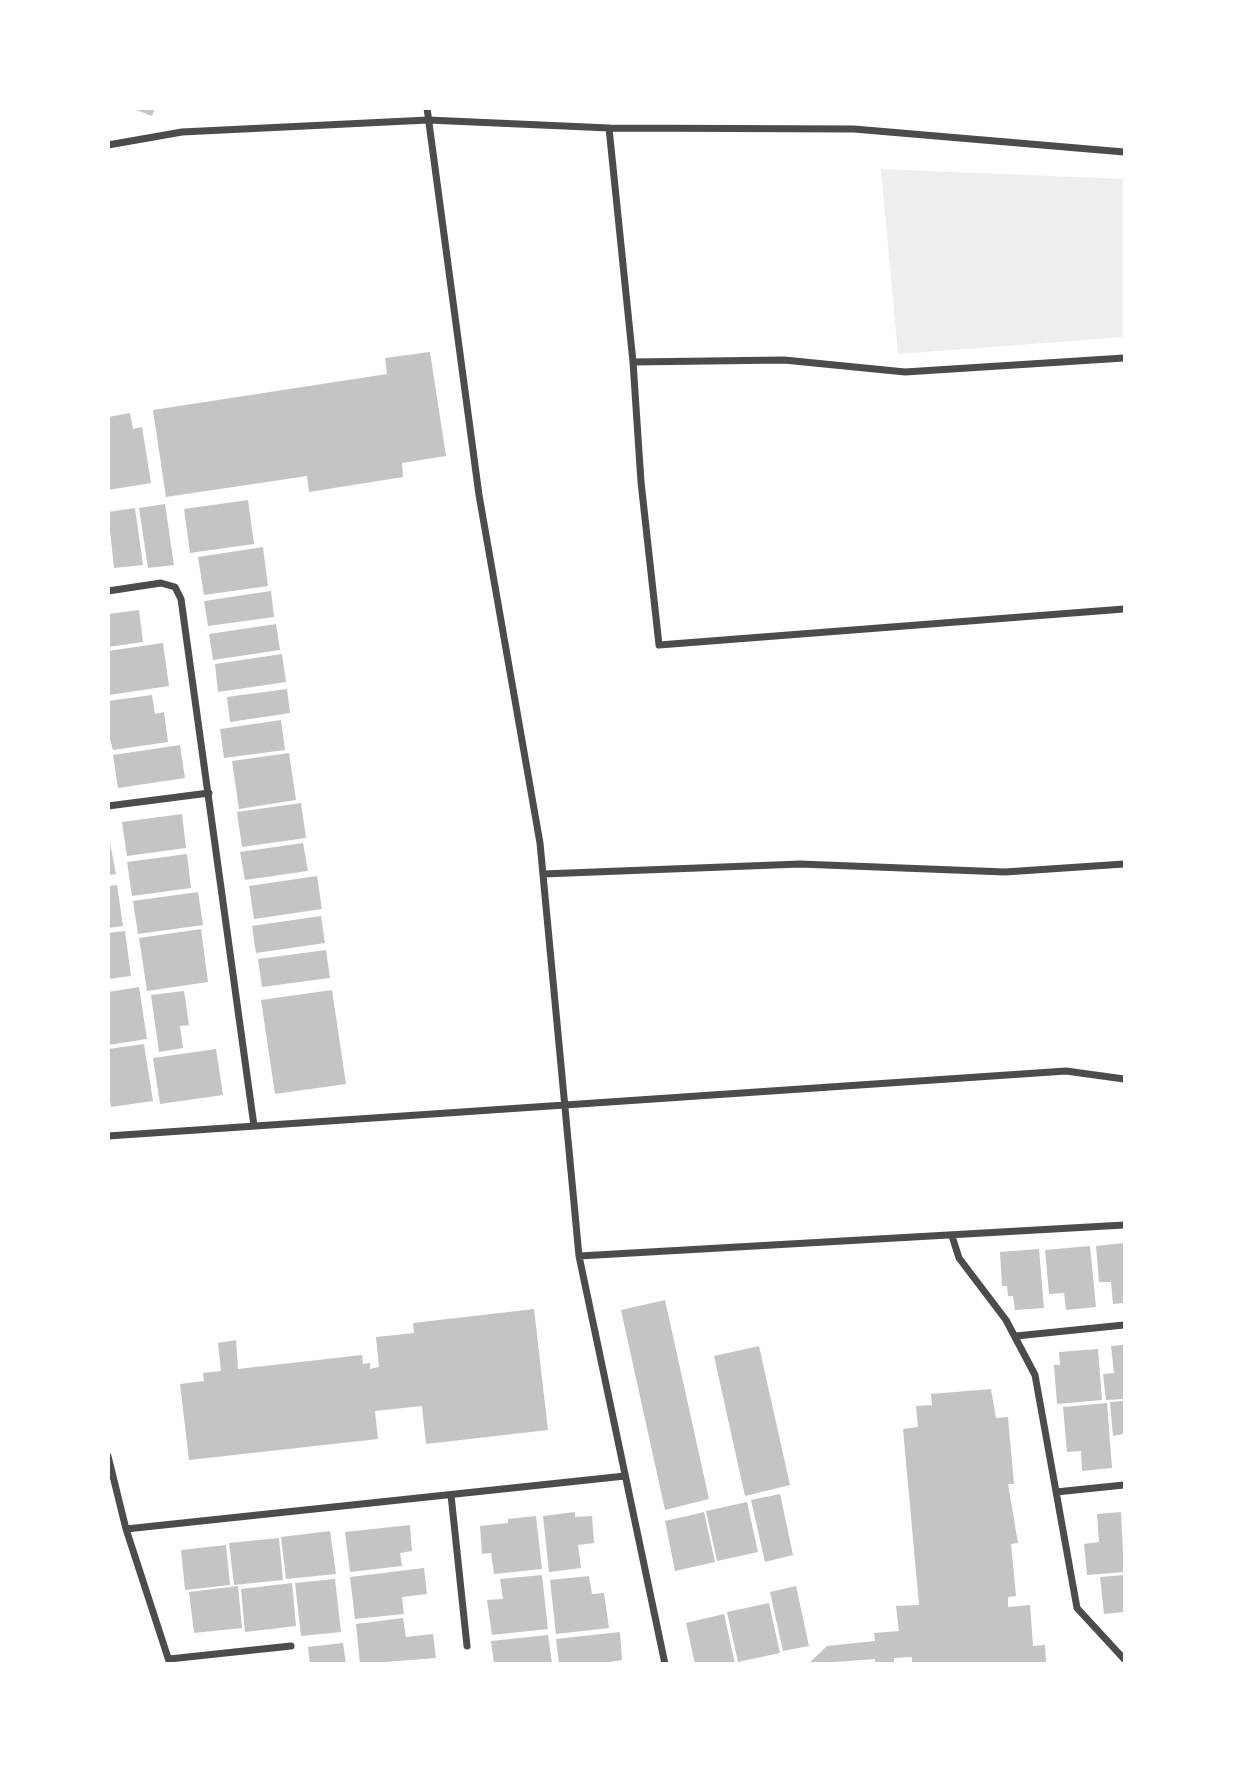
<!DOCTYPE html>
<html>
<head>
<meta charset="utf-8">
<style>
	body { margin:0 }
	#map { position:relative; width:1233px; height:1772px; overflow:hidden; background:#fff; font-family:"Noto Sans",sans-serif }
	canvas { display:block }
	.frame { position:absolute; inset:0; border:110px solid #fff; pointer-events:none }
</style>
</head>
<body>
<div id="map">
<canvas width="1233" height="1772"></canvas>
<div class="frame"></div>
</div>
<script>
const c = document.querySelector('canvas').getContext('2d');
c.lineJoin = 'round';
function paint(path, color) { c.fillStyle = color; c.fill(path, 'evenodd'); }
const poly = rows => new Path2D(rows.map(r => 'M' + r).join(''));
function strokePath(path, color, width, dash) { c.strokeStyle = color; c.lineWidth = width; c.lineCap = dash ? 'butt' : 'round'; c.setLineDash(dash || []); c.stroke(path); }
paint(poly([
	[881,169,1124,179,1124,337,898,354]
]), '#eee');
paint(poly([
	[131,108,155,108,152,116],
	[430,352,446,456,402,463,403,477,309,492,307,476,166,497,153,410,387,374,385,358],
	[130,413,133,429,142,427,151,483,108,490,108,417],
	[248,500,254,544,190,553,184,509],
	[165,504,174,565,148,568,139,508],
	[135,508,143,565,114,568,108,512],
	[263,547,268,586,204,595,198,557],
	[271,591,274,617,208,626,204,601],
	[139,610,143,642,108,647,108,614],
	[276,624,280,650,213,660,209,634],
	[163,643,169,686,109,695,108,651],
	[282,654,286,682,218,692,215,664],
	[287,689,290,713,230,722,227,697],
	[152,695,155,714,164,712,168,742,113,750,108,732,108,701],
	[281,720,285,750,224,758,220,729],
	[180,745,185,778,118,788,113,755],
	[289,753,296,800,239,809,232,761],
	[301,803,306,838,242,847,237,812],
	[182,814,186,848,127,856,122,822],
	[108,833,116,874,108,875],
	[303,843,308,871,245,880,240,852],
	[187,854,191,888,132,896,127,862],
	[317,876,322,909,254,919,249,886],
	[117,885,123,926,108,928,108,886],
	[198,892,203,925,138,934,133,901],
	[321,916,325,943,256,953,252,926],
	[201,929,208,982,147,991,139,938],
	[125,931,131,976,108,979,108,933],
	[326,950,330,978,262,987,258,959],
	[139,987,147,1039,108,1045,108,992],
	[332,990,346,1084,275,1094,261,1000],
	[184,991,189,1025,180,1026,183,1048,159,1052,151,995],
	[144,1044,153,1101,111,1107,108,1091,108,1049],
	[216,1049,223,1095,160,1104,153,1058],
	[1124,1243,1124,1303,1113,1304,1111,1282,1099,1282,1096,1246],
	[1090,1246,1096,1307,1066,1310,1064,1293,1049,1294,1045,1250],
	[1039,1249,1044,1308,1015,1310,1013,1296,1008,1296,1007,1286,1002,1286,1000,1252],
	[665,1300,709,1499,665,1510,621,1310],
	[534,1309,548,1430,426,1444,422,1406,375,1411,378,1439,189,1460,180,1384,204,1381,203,1373,221,1371,218,1343,236,1340,238,1369,362,1355,363,1364,370,1363,370,1369,379,1367,376,1337,414,1333,413,1323],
	[1124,1345,1124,1399,1106,1400,1103,1374,1114,1373,1111,1346],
	[759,1346,790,1485,745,1496,714,1356],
	[1098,1349,1102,1400,1057,1404,1054,1365,1060,1365,1059,1352],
	[991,1389,996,1418,1008,1417,1014,1484,1008,1484,1018,1543,1011,1544,1016,1596,1008,1597,1008,1607,1030,1605,1033,1646,1045,1645,1046,1664,912,1664,912,1657,894,1658,894,1664,875,1664,875,1659,808,1664,827,1646,875,1641,874,1633,899,1631,896,1606,919,1605,903,1429,918,1427,916,1406,932,1405,931,1394],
	[1124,1401,1124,1434,1113,1436,1110,1402],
	[1107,1403,1112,1468,1082,1471,1081,1451,1067,1452,1063,1407],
	[780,1494,793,1555,765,1562,751,1500],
	[747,1502,758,1552,717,1561,706,1511],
	[575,1512,575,1517,592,1516,594,1543,578,1545,581,1568,549,1572,543,1516],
	[704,1512,715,1562,675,1571,665,1521],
	[1121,1512,1124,1572,1087,1575,1084,1544,1099,1542,1097,1514],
	[536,1516,542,1569,494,1574,491,1553,482,1554,480,1526,508,1523,508,1519],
	[410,1525,412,1551,400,1553,402,1566,350,1572,345,1532],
	[330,1531,336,1574,286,1579,281,1537],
	[279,1538,283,1580,234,1585,229,1543],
	[226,1545,230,1585,185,1590,181,1550],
	[424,1568,427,1594,402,1597,404,1614,355,1619,350,1577],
	[542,1575,548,1629,492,1635,487,1600,503,1599,500,1579],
	[1124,1575,1124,1612,1104,1614,1100,1577],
	[589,1576,592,1594,604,1593,609,1628,556,1634,550,1580],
	[335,1579,341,1632,301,1636,295,1583],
	[292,1583,296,1626,245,1632,241,1589],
	[238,1586,242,1628,194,1633,189,1592],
	[796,1586,809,1646,783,1651,770,1592],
	[769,1603,780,1653,738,1662,727,1612],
	[724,1614,735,1664,695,1664,686,1623],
	[403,1618,406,1637,433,1634,436,1658,360,1664,356,1624],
	[620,1632,622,1660,598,1664,559,1664,556,1639],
	[548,1635,552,1664,494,1664,491,1641],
	[343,1643,346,1664,310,1664,308,1647]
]), '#c4c4c4');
strokePath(poly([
	[427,108,479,495,540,843,579,1256,665,1664],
	[609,128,633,362,784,360,905,372,1124,358],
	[108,145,182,132,428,120,609,128,854,129,1124,152],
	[633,362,641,482,659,645,1124,609],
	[108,591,161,583,175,587,181,599,254,1126],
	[108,806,209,793],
	[543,874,800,864,1005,872,1124,864],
	[108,1136,1066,1071,1124,1079],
	[952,1236,959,1258,1006,1320,1035,1375,1077,1608,1124,1659],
	[579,1256,1124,1225],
	[1016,1336,1124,1325],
	[108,1456,126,1529,170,1664],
	[1056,1492,1124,1485],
	[451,1495,467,1646],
	[126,1529,625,1476],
	[169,1659,291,1646]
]), '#4c4c4c', 7);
</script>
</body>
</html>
